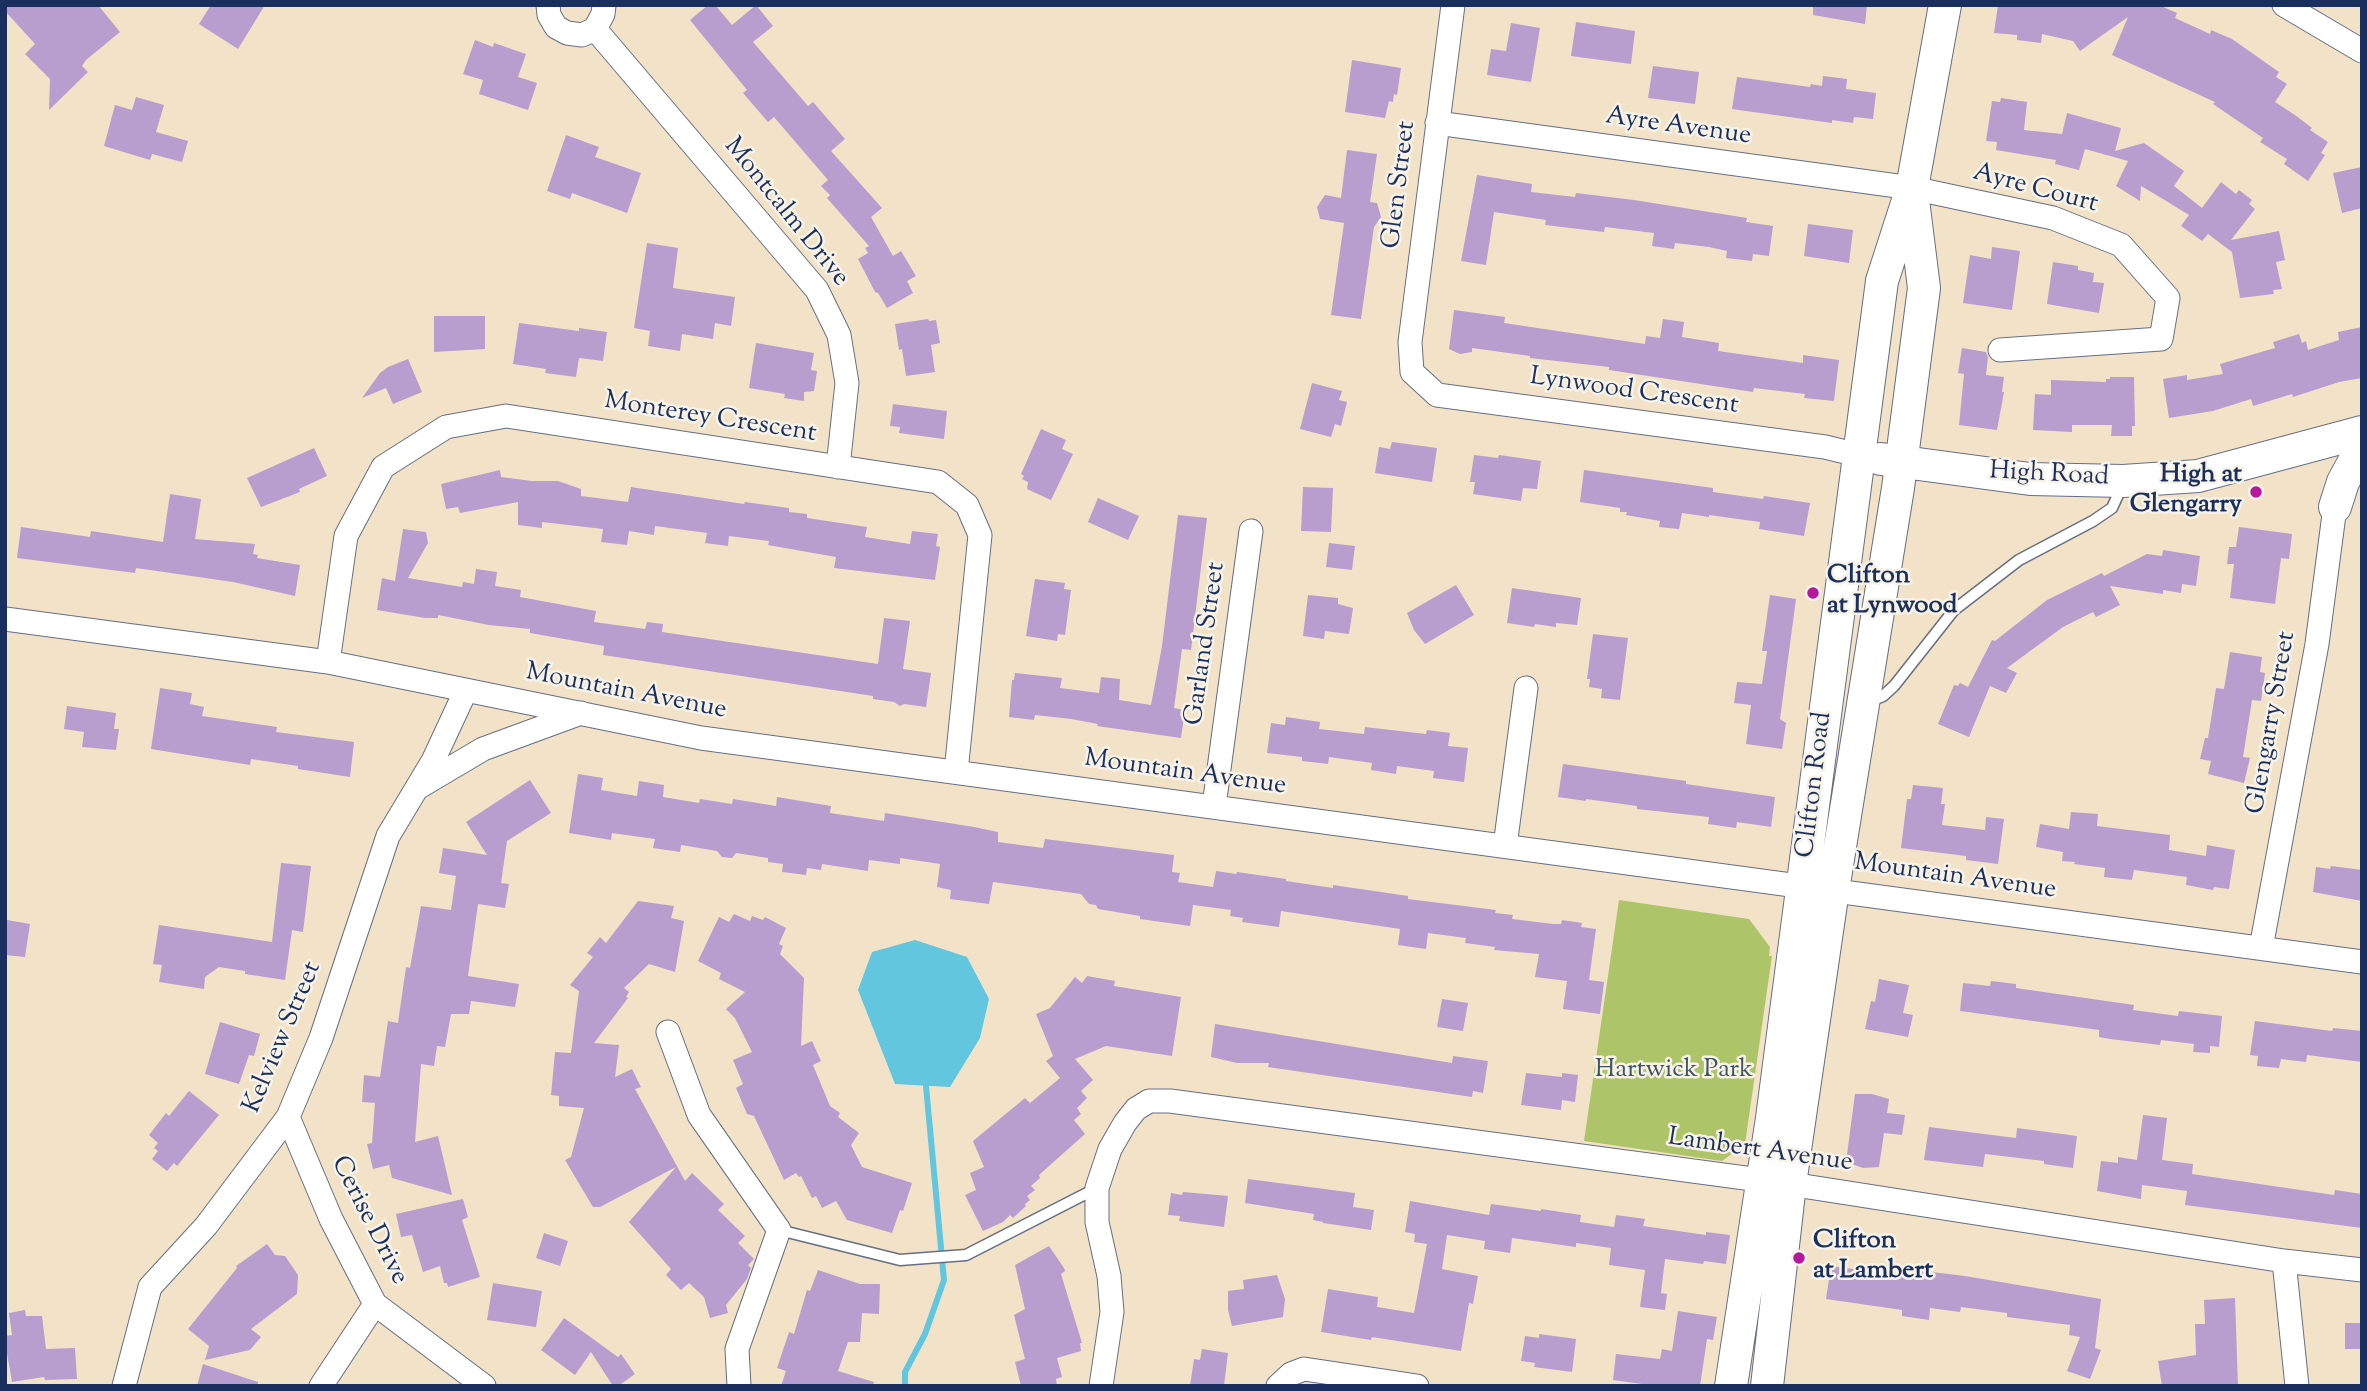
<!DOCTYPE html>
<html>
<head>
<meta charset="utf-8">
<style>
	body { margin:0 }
	#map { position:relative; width:2367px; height:1391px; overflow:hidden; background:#f2e3c8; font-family:"Sorts Mill Goudy",serif }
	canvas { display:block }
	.frame { position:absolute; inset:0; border:7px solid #1b2f5e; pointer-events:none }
</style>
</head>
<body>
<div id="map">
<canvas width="2367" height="1391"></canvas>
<div class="frame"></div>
</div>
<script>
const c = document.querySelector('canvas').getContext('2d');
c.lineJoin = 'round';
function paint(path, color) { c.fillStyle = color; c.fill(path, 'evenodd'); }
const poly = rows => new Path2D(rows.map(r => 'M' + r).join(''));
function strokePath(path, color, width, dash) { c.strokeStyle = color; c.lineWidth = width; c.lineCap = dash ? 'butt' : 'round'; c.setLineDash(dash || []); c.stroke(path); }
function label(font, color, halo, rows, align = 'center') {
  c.font = font + ' "Sorts Mill Goudy",serif'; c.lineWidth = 5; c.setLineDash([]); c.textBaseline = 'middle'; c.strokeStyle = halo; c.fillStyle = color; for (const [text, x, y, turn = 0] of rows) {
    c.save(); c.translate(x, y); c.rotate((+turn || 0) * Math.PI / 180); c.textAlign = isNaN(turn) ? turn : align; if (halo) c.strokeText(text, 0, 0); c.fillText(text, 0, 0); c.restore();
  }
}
paint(poly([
	[1619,900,1749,919,1770,947,1769,956,1772,956,1745,1144,1722,1161,1584,1141]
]), '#aec468');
paint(poly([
	[915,940,967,957,989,999,980,1038,950,1087,895,1084,858,990,872,952]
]), '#61c6de');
strokePath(poly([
	[905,1386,905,1372,925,1334,944,1280,926,1086]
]), '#61c6de', 6);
paint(poly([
	[5,5,98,5,120,32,86,60,82,66,88,72,49,110,50,79,25,54,35,44,5,11],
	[211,5,265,5,238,49,199,24],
	[708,5,715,5,732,25,756,5,773,26,753,42,808,106,813,102,845,139,831,151,882,208,871,217,893,256,901,251,916,276,907,281,913,293,887,308,878,293,875,292,858,259,868,253,865,248,869,246,827,198,830,195,821,186,828,180,774,117,768,122,743,93,747,90,690,20],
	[1813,5,1867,5,1865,24,1813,15],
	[1998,5,2159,5,2177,13,2175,18,2210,34,2211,30,2232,39,2279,72,2276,77,2287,84,2275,102,2295,115,2312,128,2310,130,2328,142,2321,153,2325,155,2308,181,2284,164,2287,159,2260,142,2263,138,2213,104,2215,102,2112,55,2128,17,2080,51,2073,41,2042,34,2041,43,2017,40,2017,35,1994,33],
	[1576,22,1635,31,1631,64,1571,56],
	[1511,23,1540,28,1531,82,1487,75,1491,49,1506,51],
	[475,40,493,47,494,43,526,54,518,77,537,83,528,110,479,94,483,80,463,74],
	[1352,60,1401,68,1397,95,1394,94,1393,102,1389,101,1385,118,1345,112],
	[1653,66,1699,72,1695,104,1648,98],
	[1823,76,1847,79,1846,89,1876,93,1873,119,1854,117,1853,123,1832,120,1832,123,1732,109,1737,77,1810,87,1811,84,1822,86],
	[136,97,164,105,156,132,188,141,182,162,152,154,150,160,104,146,115,105,132,110],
	[2001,98,2027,102,2024,130,2062,134,2067,113,2121,128,2115,151,2144,143,2184,171,2174,186,2202,208,2221,182,2236,194,2239,190,2252,200,2249,204,2255,209,2231,240,2279,231,2285,260,2276,262,2282,289,2273,290,2274,294,2240,298,2232,252,2208,234,2202,241,2181,226,2189,215,2163,199,2141,186,2140,201,2116,186,2128,161,2085,149,2079,170,2055,164,2056,160,1996,150,1997,142,1986,141,1992,101,2000,102],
	[566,135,599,147,595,157,641,173,627,213,572,193,570,199,547,191],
	[1347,150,1377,154,1370,202,1377,203,1381,217,1374,227,1361,319,1331,315,1344,223,1320,219,1317,207,1325,195,1341,198],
	[2362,167,2362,208,2342,213,2333,173],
	[1477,175,1532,184,1531,192,1575,197,1576,193,1634,200,1747,218,1746,222,1773,226,1769,256,1753,254,1752,261,1726,258,1727,251,1709,247,1675,243,1674,249,1652,246,1654,233,1605,227,1604,232,1545,225,1546,220,1494,212,1486,265,1461,261],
	[1808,224,1853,230,1849,263,1804,256],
	[647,243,678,248,673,288,735,297,731,326,715,323,713,339,682,334,680,351,648,346,650,331,634,328],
	[1992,247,2020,251,2012,310,1963,303,1970,255,1991,259],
	[2053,262,2078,266,2078,270,2094,273,2093,282,2104,283,2099,313,2047,304],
	[1454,310,1505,317,1504,323,1645,344,1646,336,1660,338,1663,319,1684,322,1682,337,1719,343,1718,351,1803,363,1803,355,1839,360,1834,401,1804,398,1805,394,1754,388,1753,392,1609,370,1609,367,1530,358,1530,356,1472,348,1472,352,1460,354,1449,349],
	[434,316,485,316,485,349,434,352],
	[928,319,929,321,936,320,940,343,931,345,935,372,906,376,902,349,899,350,895,324],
	[519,323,579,331,579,328,607,332,603,361,579,358,576,377,545,373,546,369,513,364],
	[2362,327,2362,378,2339,382,2293,397,2292,394,2253,406,2251,399,2213,411,2169,418,2163,379,2187,375,2187,380,2223,374,2220,364,2275,348,2273,342,2299,334,2302,343,2306,341,2308,350,2339,340,2338,332],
	[756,343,814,353,811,370,817,371,814,391,804,392,804,401,784,398,785,394,749,388],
	[1962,348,1986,352,1988,357,1986,375,2004,377,2002,392,2004,392,1997,430,1959,425,1964,374,1958,373],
	[408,359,422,392,393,404,386,388,362,398,380,373,388,367],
	[2110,377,2134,377,2135,426,2132,426,2132,436,2111,436,2112,425,2072,425,2072,432,2033,430,2035,394,2051,395,2051,380,2106,382,2106,379,2110,379],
	[1312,383,1342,391,1339,400,1347,402,1341,426,1335,424,1331,437,1300,429],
	[893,404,947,411,944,439,899,433,900,427,890,426],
	[1041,429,1066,440,1062,449,1073,454,1051,500,1027,489,1028,482,1022,479,1024,476,1021,474],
	[1392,442,1437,448,1432,482,1375,473,1379,447,1390,449],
	[314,448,327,476,299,489,300,492,261,507,247,478],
	[1474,455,1498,458,1499,455,1541,461,1537,489,1523,488,1521,501,1473,494,1475,482,1470,482],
	[500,470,501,477,532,481,558,481,581,489,581,496,628,502,631,487,744,504,745,502,789,508,789,512,807,514,807,518,867,527,865,537,910,544,912,531,938,534,936,546,940,547,935,580,834,568,836,557,768,545,769,541,729,536,728,546,705,543,707,533,655,526,654,535,629,531,627,545,601,542,603,529,542,522,542,528,518,525,518,502,460,513,458,507,446,509,441,484],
	[1584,470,1713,488,1713,492,1763,499,1764,496,1810,503,1804,536,1759,529,1760,522,1709,515,1709,517,1682,513,1679,529,1659,527,1660,521,1626,515,1627,512,1620,512,1620,508,1580,502],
	[1303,487,1333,488,1331,532,1301,531],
	[170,494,201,499,195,539,255,544,253,554,258,555,257,558,300,565,295,596,233,582,136,568,135,573,17,558,21,527,90,537,91,531,163,542],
	[1098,498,1139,516,1128,540,1088,522],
	[1178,515,1207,518,1191,650,1182,649,1174,708,1185,710,1181,738,1097,726,1098,724,1071,719,1035,715,1034,720,1009,717,1012,680,1014,680,1015,673,1062,678,1060,688,1099,693,1101,677,1120,679,1119,700,1151,705,1162,646],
	[2239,527,2292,534,2289,559,2281,558,2275,604,2230,598,2234,564,2227,564,2229,547,2236,547],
	[403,529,426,532,428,543,408,578,462,587,463,582,474,584,476,569,497,572,495,586,521,590,520,597,596,611,594,622,645,629,647,622,663,624,662,632,878,664,884,618,910,621,903,669,931,673,926,707,904,704,900,706,894,702,873,699,873,696,603,655,604,646,530,633,530,629,489,625,438,615,438,618,425,618,377,610,382,578,395,581],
	[1329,543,1355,546,1352,570,1326,567],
	[2163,550,2200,556,2196,586,2182,584,2181,593,2163,590,2163,594,2110,586,2120,605,2096,617,2093,612,2063,627,2007,668,2017,673,2006,693,1990,686,1969,737,1938,724,1954,685,1958,686,1960,683,1968,687,1992,640,1995,641,2047,600,2102,573,2104,576,2147,554,2162,556],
	[1035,579,1065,583,1064,589,1071,590,1065,635,1058,634,1057,641,1026,636],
	[1456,585,1474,615,1425,644,1414,630,1407,613],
	[1512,588,1581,598,1577,625,1556,623,1556,627,1535,624,1534,627,1507,623],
	[1308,595,1338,598,1338,604,1353,608,1349,634,1325,631,1324,639,1303,636],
	[1770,595,1796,599,1780,719,1786,723,1782,749,1746,744,1751,705,1734,703,1737,682,1762,684,1767,651,1762,651],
	[1593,634,1628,638,1620,700,1601,698,1602,689,1589,687,1590,679,1587,679],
	[2230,652,2262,657,2260,672,2265,673,2261,701,2252,700,2243,757,2250,758,2244,783,2208,774,2211,761,2200,759,2205,738,2208,738,2216,688,2224,689],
	[160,688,192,693,190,704,204,707,202,716,277,727,276,732,354,742,350,777,298,769,298,766,251,759,250,765,151,749],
	[67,706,116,713,114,729,119,729,116,750,82,747,84,732,64,729],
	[1286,717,1320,722,1319,729,1364,734,1365,727,1426,734,1427,730,1450,733,1448,746,1468,748,1464,782,1433,778,1434,771,1397,766,1396,774,1371,770,1372,763,1329,757,1328,764,1302,761,1302,757,1267,753,1271,723,1285,725],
	[1563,764,1686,781,1686,784,1775,797,1771,827,1737,822,1736,828,1708,824,1709,817,1637,809,1637,806,1586,799,1586,801,1558,797],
	[578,774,603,778,601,790,637,796,639,781,664,785,663,797,699,803,700,799,732,804,733,799,776,806,777,797,831,806,830,813,884,821,885,813,974,827,998,832,998,842,1043,848,1045,839,1174,855,1172,872,1180,873,1178,882,1213,887,1216,871,1236,874,1237,872,1286,879,1286,881,1333,888,1333,885,1408,896,1408,899,1496,910,1495,913,1513,915,1512,919,1553,924,1561,924,1562,920,1582,923,1581,927,1596,929,1589,980,1604,982,1600,1014,1563,1009,1567,981,1535,977,1539,954,1494,950,1495,947,1465,943,1466,938,1428,933,1426,949,1398,945,1400,929,1281,911,1279,927,1242,922,1243,918,1230,916,1231,910,1193,905,1190,926,1140,919,1140,916,1098,909,1096,905,1089,904,1081,894,993,882,989,904,950,899,951,890,937,887,940,864,900,858,900,864,869,860,868,871,822,864,821,870,807,868,806,875,782,872,783,864,768,862,768,858,736,853,732,858,722,857,717,851,681,845,680,852,653,848,655,839,612,833,611,840,569,833],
	[530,780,551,813,507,841,501,883,509,884,505,908,478,904,468,976,519,984,515,1007,471,1001,469,1014,451,1014,445,1047,437,1046,434,1066,421,1064,415,1142,438,1136,452,1195,392,1178,389,1165,373,1169,367,1144,372,1143,375,1103,362,1102,364,1075,380,1077,388,1021,398,1023,406,967,410,968,421,906,451,910,456,876,439,873,443,848,487,855,466,822],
	[1913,785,1943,788,1941,804,1945,804,1942,825,1985,830,1986,817,2004,819,1998,864,1966,860,1966,856,1901,848,1907,799,1911,799],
	[2071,812,2098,814,2097,826,2170,835,2169,850,2206,856,2207,845,2235,850,2229,889,2214,887,2213,890,2186,885,2187,877,2134,870,2132,880,2104,877,2105,868,2074,864,2075,862,2062,861,2063,852,2036,847,2040,824,2069,829],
	[281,863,311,866,303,932,292,930,285,980,245,974,245,971,219,967,205,977,204,989,159,982,162,965,153,964,159,925,272,942],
	[2331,866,2362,870,2362,901,2313,892,2316,867,2330,869],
	[638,901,674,906,671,918,684,921,675,972,649,964,624,988,629,992,626,997,628,998,594,1043,619,1045,615,1077,632,1069,641,1087,635,1089,685,1181,692,1173,724,1204,718,1210,745,1236,738,1243,754,1259,748,1265,751,1268,747,1279,726,1305,728,1313,710,1318,704,1297,689,1283,681,1290,666,1275,671,1269,629,1222,676,1167,600,1207,593,1207,565,1160,571,1157,584,1108,559,1106,559,1096,551,1095,555,1052,571,1053,579,991,570,985,593,957,587,953,600,937,606,943],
	[734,914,750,921,752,916,763,920,765,917,786,928,779,944,783,946,780,954,804,978,801,1046,812,1041,821,1061,813,1065,830,1106,840,1113,838,1117,859,1133,851,1145,862,1167,912,1183,903,1211,900,1210,892,1233,847,1220,836,1201,822,1208,816,1196,812,1198,801,1176,799,1177,796,1173,784,1180,754,1116,747,1114,736,1088,743,1084,733,1060,752,1052,735,1018,726,1009,745,992,719,979,721,973,698,961,719,917,729,922],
	[7,920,30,924,25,957,5,955],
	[1087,976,1115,981,1114,986,1181,997,1172,1056,1106,1046,1075,1059,1093,1080,1081,1091,1087,1098,1077,1108,1081,1114,1074,1120,1085,1134,1039,1175,1040,1178,1031,1186,1035,1190,1027,1196,1030,1200,1025,1204,1026,1206,1013,1218,1010,1215,1003,1222,983,1231,965,1195,976,1190,970,1173,984,1167,973,1141,1025,1098,1030,1103,1060,1078,1046,1061,1053,1056,1036,1014,1050,1008,1075,977,1082,983],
	[1879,979,1909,985,1903,1013,1913,1015,1908,1037,1865,1029,1871,1001,1875,1002],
	[1991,981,2016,984,2016,988,2134,1005,2133,1010,2178,1016,2179,1011,2222,1016,2219,1047,2210,1046,2210,1053,2193,1052,2194,1044,2161,1040,2160,1045,2110,1039,2099,1037,2099,1030,1960,1011,1963,983,1990,986],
	[1442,999,1468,1003,1463,1031,1437,1027],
	[2255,1021,2332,1031,2333,1028,2362,1031,2362,1062,2307,1055,2306,1062,2281,1059,2279,1068,2257,1066,2258,1056,2250,1055],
	[220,1022,260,1034,254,1056,249,1055,239,1084,205,1074],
	[1215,1024,1452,1063,1453,1056,1488,1061,1483,1093,1473,1091,1472,1097,1268,1067,1269,1063,1237,1063,1211,1057],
	[1526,1073,1562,1077,1562,1073,1578,1075,1575,1102,1562,1100,1561,1110,1521,1105],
	[189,1091,219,1115,177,1166,174,1163,167,1171,152,1159,158,1151,154,1148,158,1143,149,1135,166,1113,169,1116],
	[1855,1094,1872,1094,1889,1099,1887,1113,1905,1115,1902,1135,1884,1133,1879,1167,1863,1168,1846,1162],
	[2143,1115,2167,1118,2162,1160,2193,1164,2192,1174,2334,1195,2335,1190,2362,1194,2362,1228,2185,1205,2187,1191,2142,1185,2141,1199,2097,1191,2101,1161,2118,1163,2118,1157,2137,1160],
	[1929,1127,2016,1138,2017,1128,2077,1136,2073,1168,2044,1164,2044,1161,1985,1154,1983,1167,1924,1160],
	[1248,1179,1355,1193,1353,1207,1374,1210,1371,1230,1323,1223,1323,1222,1313,1220,1314,1214,1245,1203],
	[1183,1192,1228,1196,1224,1227,1179,1221,1180,1216,1168,1215,1171,1193,1182,1195],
	[463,1199,468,1217,462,1220,480,1277,448,1287,447,1283,444,1283,440,1266,423,1272,412,1235,401,1237,396,1214],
	[1410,1201,1489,1215,1491,1204,1541,1211,1541,1209,1581,1215,1580,1222,1614,1227,1616,1215,1645,1219,1643,1226,1706,1235,1706,1232,1730,1235,1726,1264,1704,1261,1703,1264,1665,1259,1661,1293,1667,1294,1665,1310,1640,1307,1645,1270,1609,1265,1611,1248,1576,1243,1576,1247,1512,1238,1510,1253,1484,1249,1485,1241,1447,1235,1442,1269,1478,1276,1473,1304,1469,1303,1461,1351,1372,1337,1371,1340,1321,1332,1328,1289,1378,1297,1377,1307,1414,1313,1427,1244,1414,1242,1415,1234,1405,1232],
	[544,1233,568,1241,560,1266,536,1258],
	[267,1244,275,1255,285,1256,298,1275,297,1294,251,1329,261,1337,250,1350,205,1360,209,1346,188,1329,237,1268,236,1266],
	[1049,1246,1064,1268,1065,1271,1061,1274,1082,1343,1080,1343,1081,1351,1057,1358,1062,1377,1056,1379,1057,1386,1021,1386,1015,1362,1025,1359,1014,1315,1025,1309,1015,1265],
	[1831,1266,1875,1272,1875,1270,1906,1276,1907,1269,1965,1276,2101,1299,2095,1348,2101,1350,2090,1379,2067,1371,2080,1337,2069,1335,2070,1325,2007,1317,2007,1313,1961,1307,1960,1312,1930,1308,1929,1320,1902,1316,1902,1310,1826,1299],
	[818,1270,860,1284,880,1284,879,1314,862,1313,860,1342,848,1342,838,1371,874,1382,873,1386,781,1386,786,1371,777,1368,789,1332,794,1334,807,1290,810,1291],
	[1277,1275,1285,1299,1283,1317,1232,1326,1228,1310,1228,1291,1244,1289,1243,1280],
	[493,1283,542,1291,536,1327,487,1320],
	[2235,1298,2238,1386,2162,1386,2158,1361,2196,1355,2195,1324,2205,1324,2204,1300],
	[25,1310,26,1316,42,1316,46,1349,75,1348,77,1379,45,1380,44,1377,12,1382,7,1353,5,1353,5,1336,12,1335,9,1313],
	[1678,1311,1717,1317,1713,1340,1707,1339,1700,1386,1657,1386,1613,1380,1616,1354,1660,1359,1662,1349,1672,1351],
	[564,1318,618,1357,621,1354,635,1374,618,1386,613,1386,591,1352,575,1375,541,1350],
	[2345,1323,2362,1323,2362,1349,2345,1349],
	[1539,1334,1576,1339,1572,1372,1534,1367,1535,1363,1521,1361,1525,1336,1539,1338],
	[1202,1349,1228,1353,1224,1386,1190,1386,1194,1359,1200,1360],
	[203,1364,258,1382,258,1386,197,1386]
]), '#b79ece');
const lane = poly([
	[1868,702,1883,696,1894,686,1954,610,2019,560,2093,521,2112,508,2122,486],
	[779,1230,900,1260,966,1255,1097,1188]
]);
const street = poly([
	[548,5,549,15,556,27,567,33,582,35,595,29,603,14,604,5],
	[1453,5,1410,342,1412,372,1437,395,1825,447,1858,455],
	[2284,5,2362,51],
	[595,29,817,290,839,335,847,383,838,467],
	[1437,123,1912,188,2053,218,2121,245,2168,298,2161,339,2000,350],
	[5,619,328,662,701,738,2362,962],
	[328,662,346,536,383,467,446,427,506,416,938,482,967,505,980,535,956,772],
	[419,787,483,749,581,713],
	[1214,806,1251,531],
	[1505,846,1526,688],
	[2261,948,2317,644,2335,507],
	[668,1032,699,1115,779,1230,737,1349,739,1386],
	[288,1117,331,1219,375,1304,484,1386],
	[2284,1261,2297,1386],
	[124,1386,150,1287,206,1226,288,1117,321,1038,388,836,433,761,466,690],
	[321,1386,375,1304],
	[1101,1386,1112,1312,1109,1276,1097,1222,1097,1188,1110,1149,1125,1123,1136,1109,1149,1101,1170,1101,1790,1184,2284,1261,2362,1270],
	[1278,1386,1291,1374,1304,1369,1417,1386]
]);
const secondary = poly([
	[1881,459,2030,479,2123,481,2198,476,2362,432],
	[2335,507,2343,482,2362,447],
	[1731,1386,1772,1118,1882,281,1912,188,1945,5],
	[1767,1386,1790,1184,1833,890,1898,488,1924,288,1913,200]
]);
strokePath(lane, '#666e83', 13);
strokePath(street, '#666e83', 25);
strokePath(secondary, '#666e83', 34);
strokePath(lane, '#fff', 10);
strokePath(street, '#fff', 23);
strokePath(secondary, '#fff', 32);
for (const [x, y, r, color] of [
	[2256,492,7,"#b5179e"],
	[1813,593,7,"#b5179e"],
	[1799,1258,7,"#b5179e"]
]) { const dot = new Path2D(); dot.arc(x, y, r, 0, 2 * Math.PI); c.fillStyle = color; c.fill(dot); strokePath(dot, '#f7f3e8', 2.5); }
label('26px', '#1b2f5e', '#f7f3e8', [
	["Ayre Avenue",1678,128,8],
	["Glen Street",1401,185,-83],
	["Ayre Court",2035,190,15],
	["Montcalm Drive",785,213,51],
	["Lynwood Crescent",1634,393,8],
	["Monterey Crescent",710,419,9],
	["High Road",2049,476,3],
	["Garland Street",1207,644,-82],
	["Mountain Avenue",626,693,11],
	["Glengarry Street",2273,723,-80],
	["Mountain Avenue",1185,774,8],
	["Clifton Road",1816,785,-83],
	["Mountain Avenue",1955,878,8],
	["Kelview Street",284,1038,-67],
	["Lambert Avenue",1760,1152,8],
	["Cerise Drive",368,1221,63]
]);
label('bold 26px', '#1b2f5e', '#f7f3e8', [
	["High at",2242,477,"right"],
	["Glengarry",2242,507,"right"],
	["Clifton",1827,578],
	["at Lynwood",1827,608],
	["Clifton",1813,1243],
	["at Lambert",1813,1273]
], 'left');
label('26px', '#405460', '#f7f3e8', [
	["Hartwick Park",1674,1072]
]);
</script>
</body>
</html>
